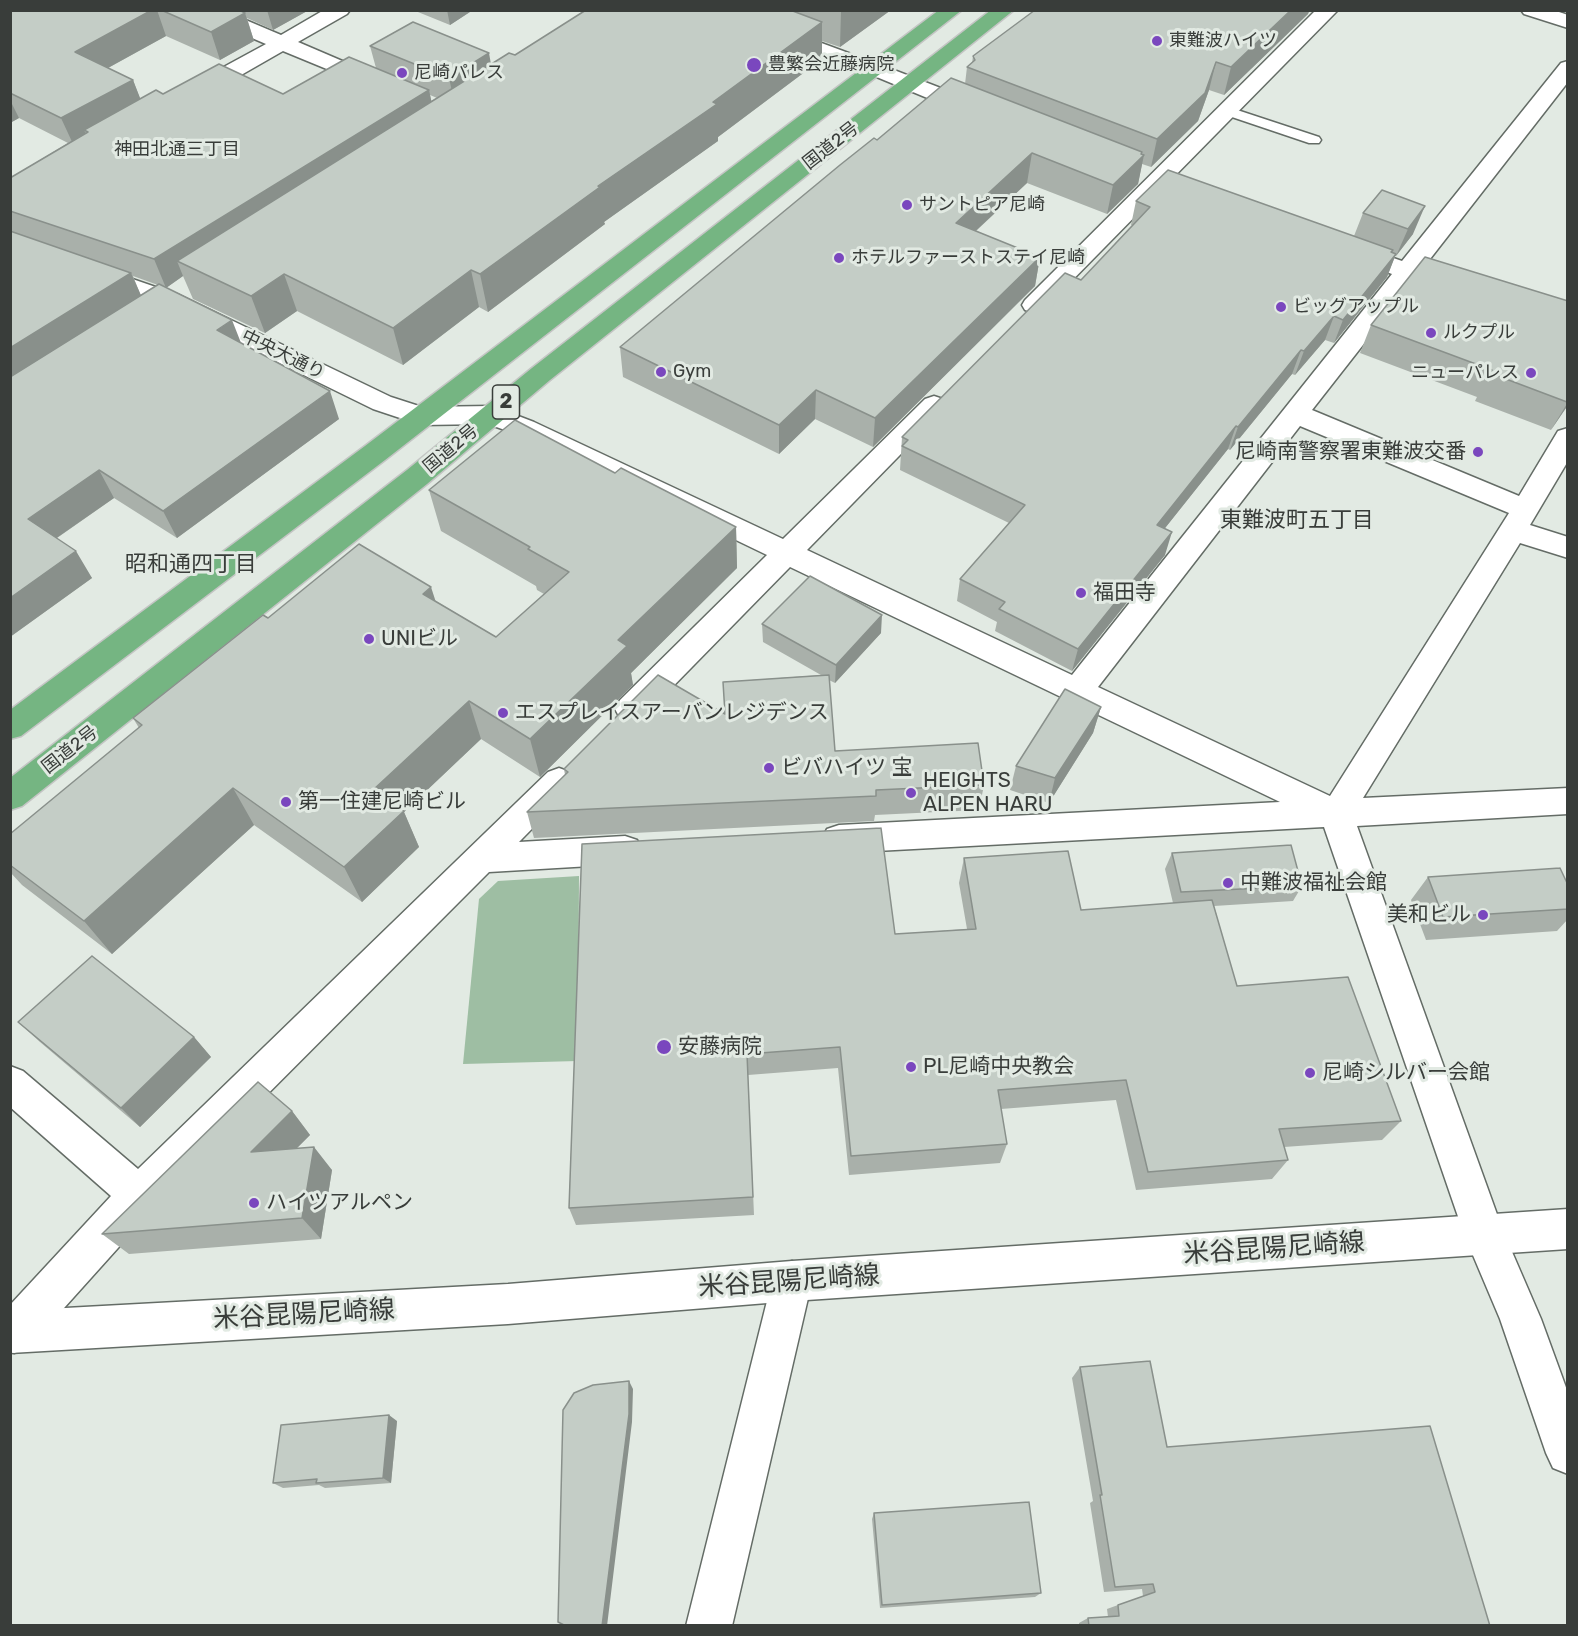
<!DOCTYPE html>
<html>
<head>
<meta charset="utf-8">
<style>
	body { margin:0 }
	#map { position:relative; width:1578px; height:1636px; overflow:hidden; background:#e2eae3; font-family:Rubik,sans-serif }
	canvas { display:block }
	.frame { position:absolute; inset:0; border:12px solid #393d3a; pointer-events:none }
</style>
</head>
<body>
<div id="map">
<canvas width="1578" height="1636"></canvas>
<div class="frame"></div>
</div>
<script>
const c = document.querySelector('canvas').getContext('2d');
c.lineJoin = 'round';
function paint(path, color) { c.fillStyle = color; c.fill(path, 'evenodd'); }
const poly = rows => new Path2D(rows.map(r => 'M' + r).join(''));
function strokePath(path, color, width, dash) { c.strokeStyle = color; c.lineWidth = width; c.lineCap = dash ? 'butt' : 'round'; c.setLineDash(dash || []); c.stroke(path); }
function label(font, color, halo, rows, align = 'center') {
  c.font = font + ' Rubik,"Noto Sans JP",sans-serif'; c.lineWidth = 6; c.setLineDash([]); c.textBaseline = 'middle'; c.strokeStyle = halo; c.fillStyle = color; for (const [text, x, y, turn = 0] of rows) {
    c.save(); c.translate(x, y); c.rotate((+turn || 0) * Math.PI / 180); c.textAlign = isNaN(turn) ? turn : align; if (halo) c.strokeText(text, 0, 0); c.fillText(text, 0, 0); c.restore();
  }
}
paint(poly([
	[579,876,578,1061,463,1064,479,899,498,881]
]), '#9ebea3');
const lane = poly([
	[1228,107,1319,137,1321,140,1319,143,1309,143,1223,114,1221,111,1223,108,1228,107]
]);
const street = poly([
	[193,10,222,10,281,35,324,10,350,10,347,14,298,42,382,78,386,82,382,86,375,88,368,86,283,51,201,98,193,99,185,98,182,93,185,88,266,44,196,14,193,10],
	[702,10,732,10,881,65,982,104,985,109,982,114,974,115,966,114,867,73,705,14,702,10],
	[1316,10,1338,10,1043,310,1034,313,1025,310,1022,305,1025,300,1316,10],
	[1521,10,1553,10,1568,15,1568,28,1524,14,1521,10],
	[1568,61,1568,82,1423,268,1464,281,1467,286,1464,291,1455,294,1413,281,1312,410,1519,496,1558,431,1568,428,1568,461,1530,525,1568,537,1568,558,1520,543,1363,798,1568,788,1568,814,1357,826,1503,1231,1541,1319,1568,1393,1568,1474,1553,1468,1546,1453,1500,1319,1464,1234,1324,827,839,853,827,849,822,839,827,829,839,825,1280,802,790,567,642,718,631,721,620,718,615,709,620,700,767,555,516,434,488,424,421,425,373,409,161,305,10,252,10,237,179,295,391,397,422,407,491,406,500,409,534,422,783,539,925,399,934,396,943,399,947,405,943,411,807,550,1072,675,1392,274,1340,255,1336,250,1340,245,1348,243,1356,245,1402,261,1561,63,1568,61],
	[1300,426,1509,513,1330,796,1098,687,1300,426],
	[559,768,570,772,575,781,570,790,519,842,625,836,637,840,642,850,637,860,625,864,489,872,153,1209,29,1347,14,1353,10,1351,10,1305,111,1196,10,1107,10,1066,23,1071,138,1169,548,772,559,768],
	[792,1261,806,1267,812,1281,732,1626,686,1626,772,1281,778,1267,792,1261]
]);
const secondary = poly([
	[1568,1209,1568,1249,792,1301,508,1324,10,1353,10,1311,508,1284,792,1261,1568,1209]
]);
const highway = poly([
	[939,10,962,10,385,460,21,736,10,739,10,710,365,446,939,10],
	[991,10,1014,10,550,380,427,484,22,806,10,810,10,778,407,470,532,368,991,10]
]);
strokePath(lane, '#646c66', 3);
strokePath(street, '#646c66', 3);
strokePath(secondary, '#646c66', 3);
strokePath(highway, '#c4c5c4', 3);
paint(lane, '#fff');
paint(street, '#fff');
paint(secondary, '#fff');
paint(highway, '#75b582');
paint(poly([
	[10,10,309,10,273,30,247,18,254,41,220,60,166,36,108,68,133,80,140,99,163,94,283,94,376,68,370,46,491,64,515,55,586,10,891,10,840,47,822,41,822,59,718,137,718,141,604,222,605,224,488,312,479,307,403,365,297,311,265,333,193,299,183,276,166,288,241,343,339,419,177,538,114,498,57,538,92,578,10,637,10,178,68,143,19,118,10,123],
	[430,95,437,98,431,101],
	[133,276,158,285,141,296],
	[413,10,473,10,450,25],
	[1308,14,1224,95,1209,90,1198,121,1151,167,1142,164,1138,184,1107,214,1027,183,976,231,1040,257,1035,286,873,447,815,419,779,454,623,377,620,347,877,140,965,84,967,67,972,63,973,56],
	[1382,190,1413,234,1396,256,1395,256,1387,277,1334,343,1325,340,1295,375,1292,374,1230,450,1228,449,1165,528,1165,555,1072,671,995,631,997,622,957,601,960,579,1009,523,900,470,902,437,1081,280,1132,225,1131,225,1136,201,1354,236,1363,213],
	[1568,301,1568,405,1551,430,1475,401,1477,397,1360,353,1371,325],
	[615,473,736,527,737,568,631,673,633,685,540,777,481,739,404,812,419,847,362,902,254,825,112,954,22,885,10,872,10,834,139,728,133,718,268,618,436,601,496,637,544,594,537,590,536,586,441,531,429,490],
	[762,624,881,633,835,683,829,680,835,751,984,785,979,810,875,815,874,821,534,838,527,812,565,775,564,769,725,713,723,682,821,675,763,642],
	[1101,707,1093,733,1049,803,1010,790,1016,766],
	[582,844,895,934,967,929,959,883,964,858,1081,910,1173,903,1165,869,1172,853,1302,886,1293,901,1214,906,1237,986,1401,1121,1382,1140,1284,1147,1288,1160,1272,1179,1136,1190,1116,1100,1001,1109,1007,1144,1000,1163,849,1175,838,1068,748,1075,754,1215,576,1225,569,1208],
	[1428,877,1568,885,1568,919,1557,931,1426,940,1411,900],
	[18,1022,194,1037,211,1057,140,1127,40,1042],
	[292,1111,310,1135,297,1148,332,1170,321,1239,129,1254,102,1234],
	[1080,1367,1167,1447,1490,1626,1079,1626,1079,1623,1088,1618,1108,1617,1107,1609,1118,1605,1143,1596,1142,1589,1104,1592,1090,1503,1093,1501,1072,1378],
	[397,1421,391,1483,325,1488,319,1485,283,1488,273,1483],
	[874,1513,1041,1593,1035,1597,880,1608,872,1519]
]), '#a9b0aa');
paint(poly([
	[152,10,157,10,166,36,86,80,75,52],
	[267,10,309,10,273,30],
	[447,10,473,10,450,25],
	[891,10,840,47,841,11],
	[1291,10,1310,10,1308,14,1224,95,1231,67],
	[245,13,254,41,220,60,211,32],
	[822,22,822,59,718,137,718,141,604,222,605,224,488,312,480,274,598,186],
	[489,53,494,81,455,105,449,78],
	[1216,62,1209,90,1198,121,1151,167,1157,139],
	[133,80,144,108,84,130,88,138,74,146,61,118],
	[429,90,435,118,177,261,183,276,166,288,154,259],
	[10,100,19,118,10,123],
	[1142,152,1141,158,1144,155,1138,184,1107,214,1113,185],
	[1032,153,1027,183,953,252,956,223],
	[1425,206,1413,234,1396,256,1408,229],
	[1393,250,1386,266,1396,254,1387,277,1334,343,1343,320],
	[1040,257,1035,286,873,447,875,418],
	[471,270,479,307,403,365,393,328],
	[131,273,144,302,10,386,10,348],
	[284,274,297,311,265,333,251,296],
	[1334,316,1325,340,1295,375,1304,351],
	[232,320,243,348,217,330],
	[1301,350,1292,374,1230,450,1238,427],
	[816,390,815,419,779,454,779,425],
	[330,391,339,419,177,538,163,511],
	[1568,402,1568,405,1551,430],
	[1236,426,1228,449,1150,547,1157,525],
	[99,470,114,498,45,546,28,519],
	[736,527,737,568,631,673,633,685,540,777,530,739,618,640],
	[1172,532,1165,555,1072,671,1078,649],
	[76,551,92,578,10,637,10,598],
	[431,587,444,627,423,594],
	[882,615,881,633,835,683,836,665],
	[469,701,481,739,404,812,419,847,362,902,344,867,373,790],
	[1101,707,1093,733,1049,803,1055,778],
	[233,788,254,825,112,954,84,921],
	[194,1037,211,1057,140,1127,121,1108],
	[292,1111,310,1135,271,1174,251,1152],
	[314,1147,332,1170,321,1239,302,1218],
	[629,1381,633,1389,632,1422,607,1626,602,1626],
	[389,1415,397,1421,391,1483,383,1478]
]), '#89908b');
const building = poly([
	[10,10,152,10,75,52,133,80,61,118,10,93,10,10],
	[161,10,239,10,245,13,211,32,161,10],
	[586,10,790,10,822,22,713,102,717,104,598,186,600,187,480,274,471,270,393,328,284,274,251,296,177,261,509,53,515,55,586,10],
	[1035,10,1291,10,1231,67,1216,62,1205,93,1157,139,967,67,975,60,973,56,1035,10],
	[413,22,489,53,449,78,370,46,413,22],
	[349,57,429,90,154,259,10,211,10,178,88,132,84,130,156,90,163,94,219,64,283,94,349,57],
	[951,78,1142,152,1141,154,1144,155,1113,185,1032,153,956,223,1040,257,875,418,816,390,779,425,620,347,840,165,874,138,877,140,951,78],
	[1168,170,1393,250,1391,252,1396,254,1343,320,1334,316,1304,351,1301,350,1238,427,1236,426,1157,525,1172,532,1078,649,999,609,1005,602,960,579,1025,505,902,446,908,440,902,437,1065,273,1081,280,1150,207,1136,201,1168,170],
	[1382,190,1425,206,1408,229,1363,213,1382,190],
	[10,231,131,273,10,348,10,231],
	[1425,257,1568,301,1567,402,1490,373,1492,370,1371,325,1425,257],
	[159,284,232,320,217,330,330,391,163,511,99,470,28,519,76,551,10,598,10,377,159,284],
	[515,420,615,473,621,468,736,527,618,640,627,646,530,739,469,701,373,790,404,811,344,867,233,788,84,921,10,865,10,834,142,725,133,718,263,615,268,618,359,544,431,587,423,594,496,637,569,572,528,549,530,547,429,490,515,420],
	[810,576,882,615,836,665,762,624,810,576],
	[658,675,725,714,723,682,829,675,835,751,978,743,984,785,876,790,876,796,527,812,568,772,564,769,658,675],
	[1065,689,1101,707,1055,778,1016,766,1065,689],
	[881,828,895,934,976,929,964,858,1068,851,1081,910,1212,900,1237,986,1348,977,1401,1121,1279,1129,1288,1160,1148,1172,1126,1080,998,1090,1007,1144,851,1156,840,1047,747,1054,753,1197,569,1208,582,844,881,828],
	[1291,845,1302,886,1181,892,1172,853,1291,845],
	[1560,868,1568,885,1568,909,1443,917,1428,877,1560,868],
	[92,956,194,1037,121,1108,18,1022,92,956],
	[258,1082,292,1111,251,1152,314,1147,302,1218,102,1234,258,1082],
	[1150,1361,1167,1447,1430,1426,1490,1626,1089,1626,1088,1618,1119,1616,1118,1605,1155,1592,1153,1584,1115,1587,1100,1495,1102,1495,1080,1367,1150,1361],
	[629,1381,629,1414,602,1626,566,1626,558,1622,563,1410,574,1393,593,1385,629,1381],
	[389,1415,383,1478,316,1483,317,1479,273,1483,281,1425,389,1415],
	[1029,1502,1041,1593,882,1605,874,1513,1029,1502]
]);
paint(building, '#c4cdc6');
strokePath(building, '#89908b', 1.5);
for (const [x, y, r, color] of [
	[1157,41,6,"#7a47be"],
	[754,65,8,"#7a47be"],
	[402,73,6,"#7a47be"],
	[907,205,6,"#7a47be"],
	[839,258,6,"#7a47be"],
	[1281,307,6,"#7a47be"],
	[1431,333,6,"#7a47be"],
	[661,372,6,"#7a47be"],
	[1531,373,6,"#7a47be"],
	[1478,452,6,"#7a47be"],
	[1081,593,6,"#7a47be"],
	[369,639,6,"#7a47be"],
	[503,713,6,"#7a47be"],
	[769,768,6,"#7a47be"],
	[911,793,6,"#7a47be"],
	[286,802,6,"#7a47be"],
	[1228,883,6,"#7a47be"],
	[1483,915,6,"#7a47be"],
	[664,1047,8,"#7a47be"],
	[911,1067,6,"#7a47be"],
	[1310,1073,6,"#7a47be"],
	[254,1203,6,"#7a47be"]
]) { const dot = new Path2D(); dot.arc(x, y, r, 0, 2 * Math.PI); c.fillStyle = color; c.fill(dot); strokePath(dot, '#e2eae3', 2); }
label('18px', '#393d3a', '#e2eae3', [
	["東難波ハイツ",1169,41],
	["豊繁会近藤病院",768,65],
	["尼崎パレス",414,73],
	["サントピア尼崎",919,205],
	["ホテルファーストステイ尼崎",851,258],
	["ビッグアップル",1293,307],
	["ルクプル",1443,333],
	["Gym",673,372],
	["ニューパレス",1519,373,"right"]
], 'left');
label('18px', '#393d3a', '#e2eae3', [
	["国道2号",831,146,-38],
	["中央大通り",283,355,26],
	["国道2号",451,449,-40],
	["国道2号",70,750,-38]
]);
label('18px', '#393d3a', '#e2eae3', [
	["神田北通三丁目",177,150]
]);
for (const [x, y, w] of [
	[506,402,27]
]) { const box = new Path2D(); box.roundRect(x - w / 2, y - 17, w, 34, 4.5); c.fillStyle = '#e2eae3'; c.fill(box); strokePath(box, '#393d3a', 1.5); }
label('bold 20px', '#393d3a', null, [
	["2",506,402]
]);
label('21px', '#393d3a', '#e2eae3', [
	["尼崎南警察署東難波交番",1466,452,"right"],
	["福田寺",1093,593],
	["UNIビル",381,639],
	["エスプレイスアーバンレジデンス",515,713],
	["ビバハイツ 宝",781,768],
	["HEIGHTS",923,781],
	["ALPEN HARU",923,805],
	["第一住建尼崎ビル",298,802],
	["中難波福祉会館",1240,883],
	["美和ビル",1471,915,"right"],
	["安藤病院",678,1047],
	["PL尼崎中央教会",923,1067],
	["尼崎シルバー会館",1322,1073],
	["ハイツアルペン",266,1203]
], 'left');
label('22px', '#393d3a', '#e2eae3', [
	["東難波町五丁目",1297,521],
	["昭和通四丁目",191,565]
]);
label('26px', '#393d3a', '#e2eae3', [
	["米谷昆陽尼崎線",1274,1249,-4],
	["米谷昆陽尼崎線",789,1282,-4],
	["米谷昆陽尼崎線",304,1315,-3]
]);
</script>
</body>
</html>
